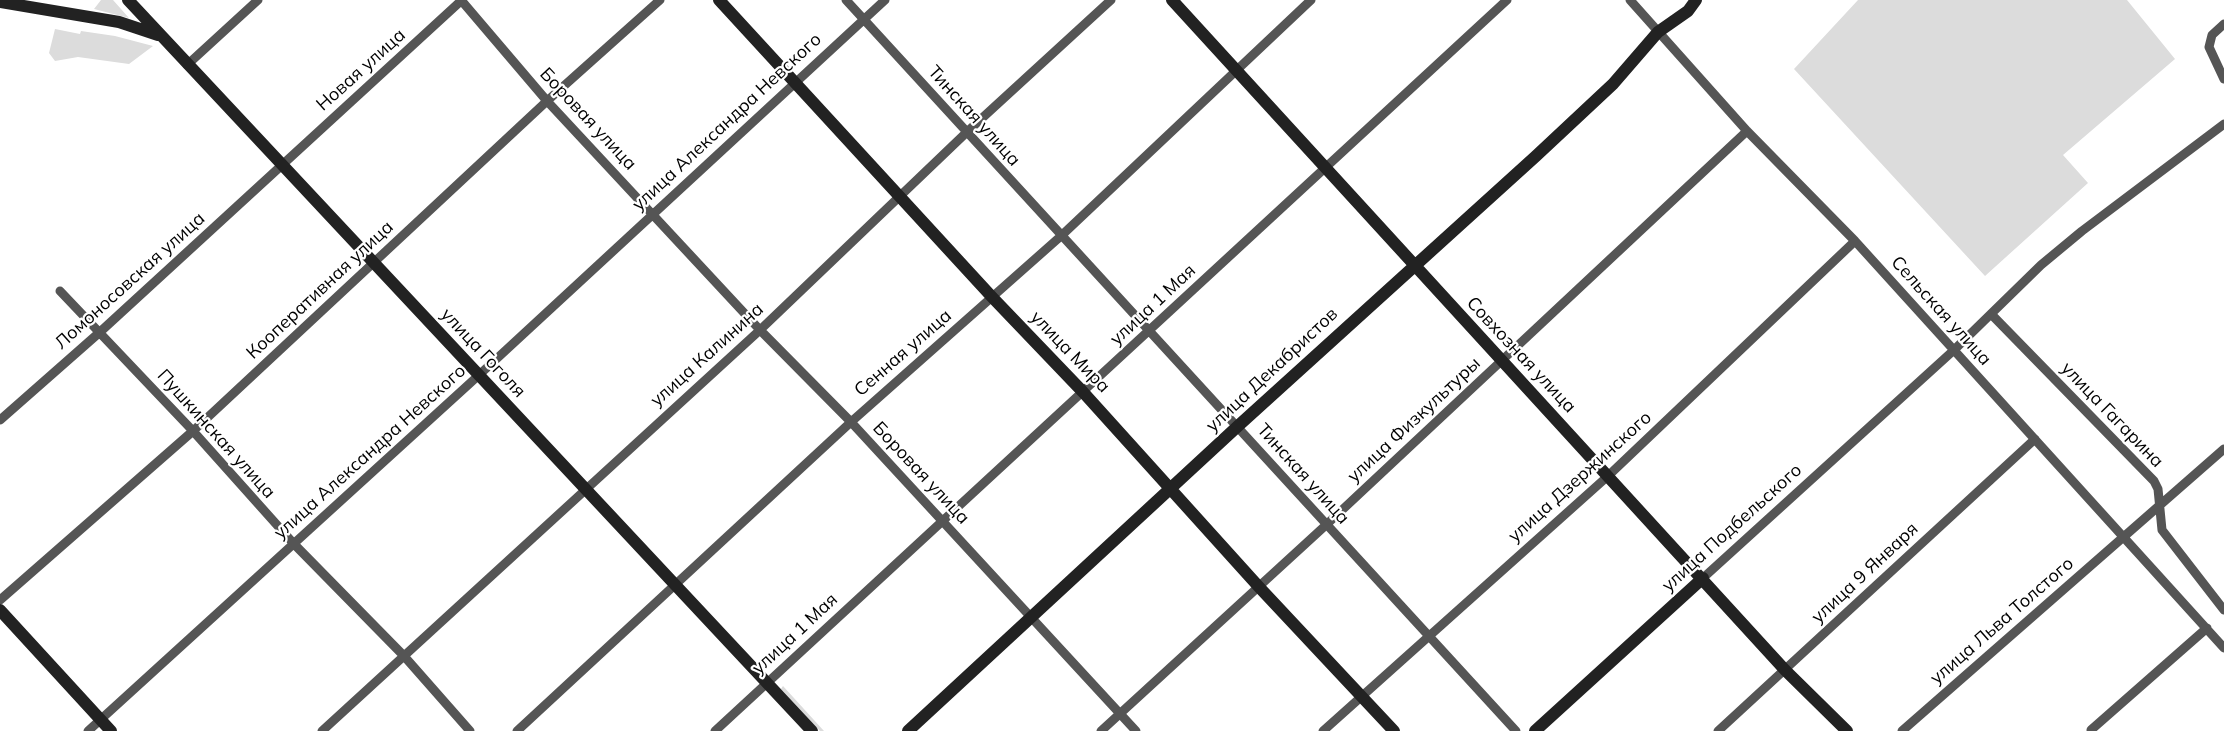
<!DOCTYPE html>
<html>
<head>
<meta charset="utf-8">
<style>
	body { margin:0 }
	canvas { display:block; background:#fff }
</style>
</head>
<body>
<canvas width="2224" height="731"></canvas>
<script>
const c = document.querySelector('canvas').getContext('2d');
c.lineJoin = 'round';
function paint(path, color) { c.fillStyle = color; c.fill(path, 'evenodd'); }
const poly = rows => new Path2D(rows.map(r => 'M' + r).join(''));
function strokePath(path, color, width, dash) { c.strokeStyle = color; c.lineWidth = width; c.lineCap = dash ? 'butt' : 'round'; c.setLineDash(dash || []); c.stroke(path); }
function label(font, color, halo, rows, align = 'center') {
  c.font = font + ' Mulish,sans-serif'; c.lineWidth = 4.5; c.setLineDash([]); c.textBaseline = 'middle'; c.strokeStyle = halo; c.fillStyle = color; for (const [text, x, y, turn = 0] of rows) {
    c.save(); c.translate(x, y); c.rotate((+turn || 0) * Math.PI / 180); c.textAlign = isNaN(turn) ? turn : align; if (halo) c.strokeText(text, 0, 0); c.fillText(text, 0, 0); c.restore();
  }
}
paint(poly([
	[101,0,113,0,129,18,94,9],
	[1858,0,2127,0,2175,59,2063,155,2088,183,1985,276,1794,69],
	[55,29,80,34,81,31,115,36,153,46,129,64,78,57,55,61,49,53],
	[783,686,824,731,820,731,781,689]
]), '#dcdcdc');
strokePath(poly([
	[461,0,547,101,760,330,851,422,1136,731],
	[846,0,1516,731],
	[1630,0,1747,131,1855,241,2224,648],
	[2224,24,2212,35,2209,47,2224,79],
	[187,65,258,0],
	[60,291,193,431,294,544,404,656,470,731],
	[1992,315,2154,481,2158,489,2162,530,2224,610],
	[0,420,100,332,462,0],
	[1703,578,1954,350,2041,265,2082,231,2224,124],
	[0,600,193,431,547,101,660,0],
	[2091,730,2207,628],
	[88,731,479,375,885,0],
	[322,731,760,330,968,131,1111,0],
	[517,731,851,422,1061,236,1311,0],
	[715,731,1507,0],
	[1101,731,1326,525,1747,131],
	[1323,731,1608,476,1855,241],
	[1718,731,2035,439],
	[1902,731,2224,449]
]), '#555', 9);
strokePath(poly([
	[128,0,812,731],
	[719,0,992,297,1083,392,1259,587,1394,731],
	[1172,0,1785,670,1847,731],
	[0,2,119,22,158,35],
	[0,610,111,731],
	[908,731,1238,426,1536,156,1613,84,1658,32,1688,11,1696,0],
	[1535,731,1703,578]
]), '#222', 12);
label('18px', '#000', '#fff', [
	["Новая улица",361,70,-42],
	["Тинская улица",974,116,48],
	["Боровая улица",588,119,47],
	["улица Александра Невского",727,122,-43],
	["Ломоносовская улица",130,281,-42],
	["Кооперативная улица",320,290,-43],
	["улица 1 Мая",1153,305,-43],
	["Сельская улица",1941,311,48],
	["улица Мира",1070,352,46],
	["улица Гоголя",483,353,47],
	["Сенная улица",903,353,-41],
	["улица Калинина",707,355,-42],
	["Совхозная улица",1521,355,47],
	["улица Декабристов",1272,370,-43],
	["улица Гагарина",2112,415,46],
	["улица Физкультуры",1414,420,-43],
	["Пушкинская улица",216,434,48],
	["улица Александра Невского",370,452,-42],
	["Боровая улица",921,473,47],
	["Тинская улица",1303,474,48],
	["улица Дзержинского",1580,477,-42],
	["улица Подбельского",1732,528,-42],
	["улица 9 Января",1865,573,-43],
	["улица Льва Толстого",2002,621,-41],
	["улица 1 Мая",795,634,-43]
]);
</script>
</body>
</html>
